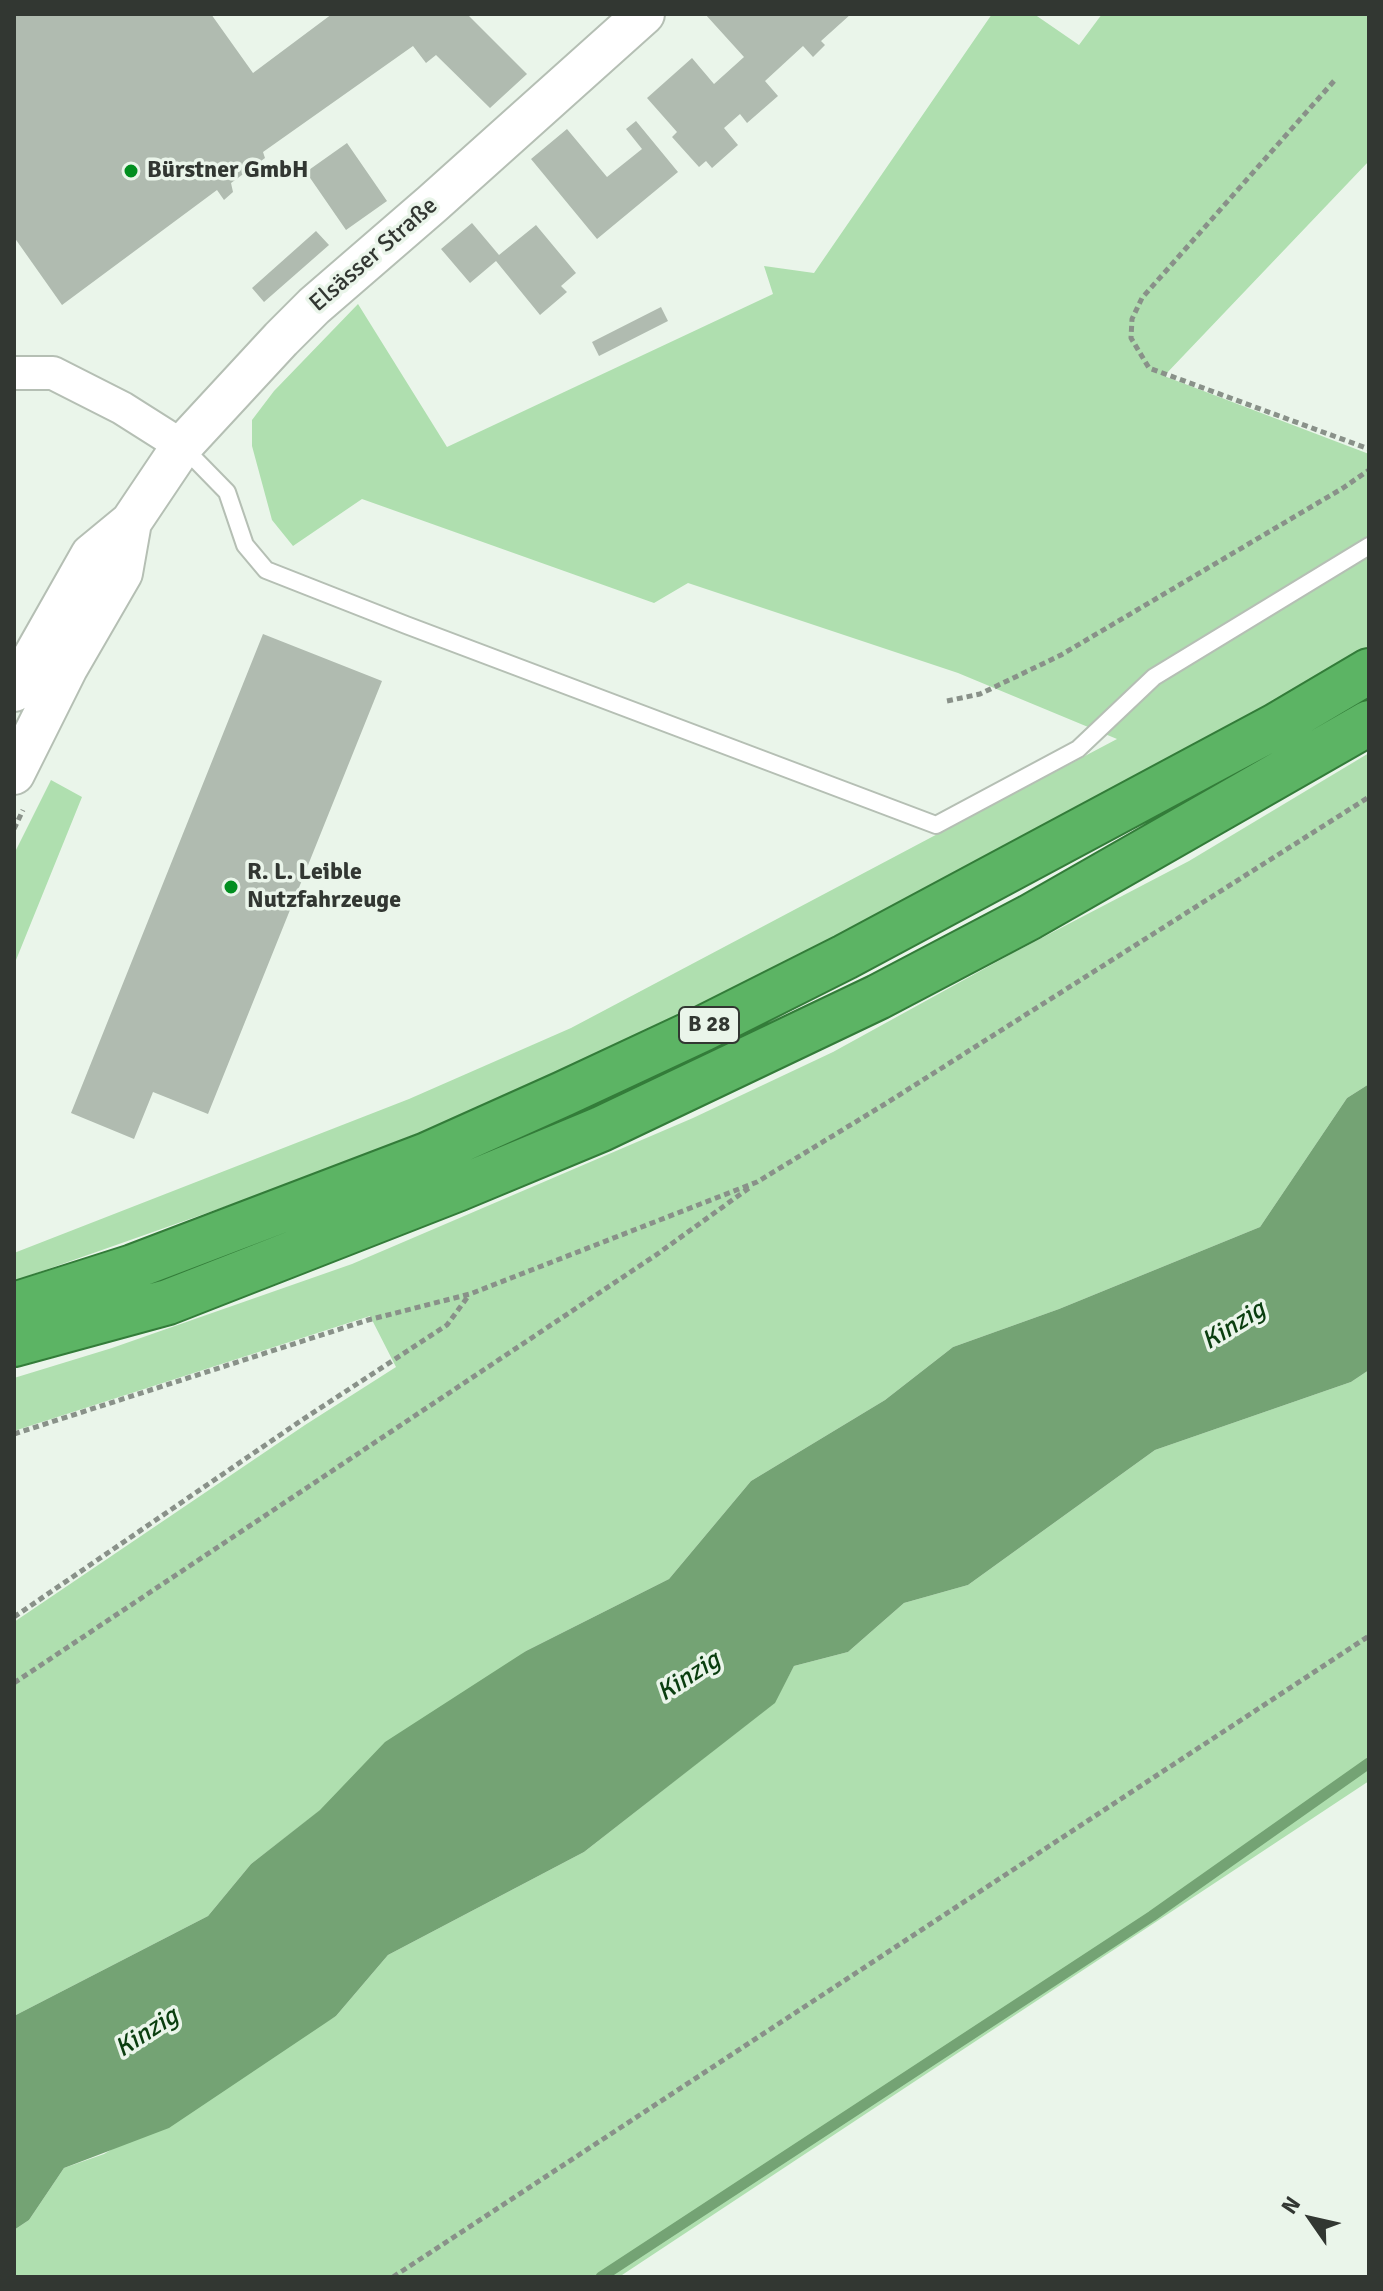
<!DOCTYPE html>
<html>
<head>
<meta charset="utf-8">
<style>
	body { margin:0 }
	#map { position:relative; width:1383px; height:2291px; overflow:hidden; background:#eaf5ea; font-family:Signika,sans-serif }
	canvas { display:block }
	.frame { position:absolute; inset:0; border:16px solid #323732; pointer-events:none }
	.north { position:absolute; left:1271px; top:2179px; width:80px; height:80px; -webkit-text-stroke:6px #eaf5ea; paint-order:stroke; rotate:304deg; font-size:22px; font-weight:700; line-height:32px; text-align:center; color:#323732 }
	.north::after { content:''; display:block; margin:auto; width:28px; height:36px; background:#323732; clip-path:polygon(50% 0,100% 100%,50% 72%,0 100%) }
</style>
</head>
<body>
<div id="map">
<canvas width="1383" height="2291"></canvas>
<div class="frame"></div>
<div class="north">N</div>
</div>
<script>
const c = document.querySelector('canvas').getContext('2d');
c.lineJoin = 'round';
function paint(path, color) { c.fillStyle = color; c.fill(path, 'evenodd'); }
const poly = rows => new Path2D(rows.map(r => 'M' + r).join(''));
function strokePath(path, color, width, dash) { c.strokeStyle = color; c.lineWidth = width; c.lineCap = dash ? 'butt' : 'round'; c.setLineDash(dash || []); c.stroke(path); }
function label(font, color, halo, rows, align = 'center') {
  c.font = font + ' Signika,sans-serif'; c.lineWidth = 7; c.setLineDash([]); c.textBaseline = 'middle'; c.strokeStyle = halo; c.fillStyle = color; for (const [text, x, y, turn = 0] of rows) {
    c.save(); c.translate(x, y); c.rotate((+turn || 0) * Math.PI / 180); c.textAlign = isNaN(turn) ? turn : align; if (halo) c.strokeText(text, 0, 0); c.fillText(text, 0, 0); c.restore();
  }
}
paint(poly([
	[992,14,1034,14,1079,45,1102,14,1369,14,1369,161,1164,376,1369,454,1369,647,1155,773,624,1046,434,1127,275,1189,14,1281,14,1253,409,1099,571,1028,1117,739,958,673,688,583,654,603,362,499,293,546,272,520,252,446,252,420,274,391,358,304,447,447,773,294,764,266,814,273],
	[1369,753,1369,1084,1347,1098,1260,1227,1059,1309,953,1347,885,1400,751,1481,669,1579,526,1651,251,1864,208,1916,14,2016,14,1622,305,1425,396,1367,370,1316,14,1431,14,1378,112,1348,352,1264,693,1118,833,1052,1011,954,1189,861],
	[51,780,82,797,14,965,14,854],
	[1369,1370,1369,1781,619,2277,14,2277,14,2230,29,2220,64,2168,104,2154,336,2016,388,1955,584,1852,774,1703,794,1666,848,1652,904,1603,968,1585,1155,1450,1351,1382]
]), '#afdfaf');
paint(poly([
	[1369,1084,1369,1370,1351,1382,1155,1450,968,1585,904,1603,848,1652,794,1666,775,1703,584,1852,388,1955,336,2016,169,2128,64,2168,29,2220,14,2230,14,2016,208,1916,251,1864,320,1810,385,1742,526,1651,669,1579,751,1481,885,1400,953,1347,1059,1309,1260,1227,1347,1098]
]), '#74a374');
strokePath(poly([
	[601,2277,1152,1916,1369,1763]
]), '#74a374', 11);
paint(poly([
	[14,14,211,14,253,73,332,14,467,14,527,74,490,108,436,55,426,63,413,46,263,152,265,158,231,183,233,192,224,200,217,190,62,305,14,237],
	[705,14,851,14,821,41,825,45,813,57,803,46,765,81,778,96,747,123,740,114,724,128,738,145,712,168,706,161,699,167,672,137,677,132,647,98,692,58,714,84,744,57],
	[636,121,678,172,597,239,531,159,567,129,607,177,642,149,626,129],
	[347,143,387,201,346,230,306,172],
	[472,223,499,255,536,225,576,273,561,286,567,292,540,315,496,261,470,283,441,249],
	[316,231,329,245,264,302,252,288],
	[661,307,668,321,599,356,592,342],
	[263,634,382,681,208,1114,153,1092,134,1139,71,1113]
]), '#b0bbb0');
const service = poly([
	[183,447,227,492,245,545,266,570,406,625,936,825,1078,749,1154,677,1369,546]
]);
const minor = poly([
	[14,373,53,373,122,408,182,446]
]);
const tertiary = poly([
	[14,691,91,555,131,522,182,446,281,339,314,306,432,204,644,14],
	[14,774,67,668,122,573,131,522]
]);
const trunk = poly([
	[14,1305,133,1267,427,1155,563,1094,702,1029,845,957,1276,726,1369,671],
	[14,1344,168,1302,457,1189,601,1129,878,997,1030,917,1369,723]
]);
strokePath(service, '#b5bfb4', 20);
strokePath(minor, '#b5bfb4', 36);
strokePath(tertiary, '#b5bfb4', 44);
strokePath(trunk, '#337c39', 48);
strokePath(poly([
	[1334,81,1142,298,1132,319,1131,338,1149,368,1369,449],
	[947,701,980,694,1061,655,1343,488,1369,470],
	[14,829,23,810],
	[14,1434,368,1320,470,1294,757,1182,885,1104,1369,797],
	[14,1617,302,1420,447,1325,469,1295],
	[14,1683,656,1255,749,1188],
	[393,2277,1369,1636]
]), '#899189', 5, [6, 4]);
strokePath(service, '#fff', 16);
strokePath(minor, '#fff', 32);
strokePath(tertiary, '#fff', 40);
strokePath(trunk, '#5cb464', 44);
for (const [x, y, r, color] of [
	[131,171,8,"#018e1f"],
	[231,887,8,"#018e1f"]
]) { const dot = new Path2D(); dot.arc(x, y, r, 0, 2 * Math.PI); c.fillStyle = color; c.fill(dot); strokePath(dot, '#eaf5ea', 3); }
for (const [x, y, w] of [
	[709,1025,60]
]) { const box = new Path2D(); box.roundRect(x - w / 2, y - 18, w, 36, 6); c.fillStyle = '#eaf5ea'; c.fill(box); strokePath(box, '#323732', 2); }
label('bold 22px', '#323732', null, [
	["B 28",709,1025]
]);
label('bold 24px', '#323732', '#eaf5ea', [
	["Bürstner GmbH",147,171],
	["R. L. Leible",247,873],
	["Nutzfahrzeuge",247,901]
], 'left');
label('24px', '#323732', '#eaf5ea', [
	["Elsässer Straße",374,255,-41]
]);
label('italic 26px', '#0a3e0f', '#eaf5ea', [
	["Kinzig",1234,1326,-32],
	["Kinzig",689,1677,-33],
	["Kinzig",147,2033,-33]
]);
</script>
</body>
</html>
